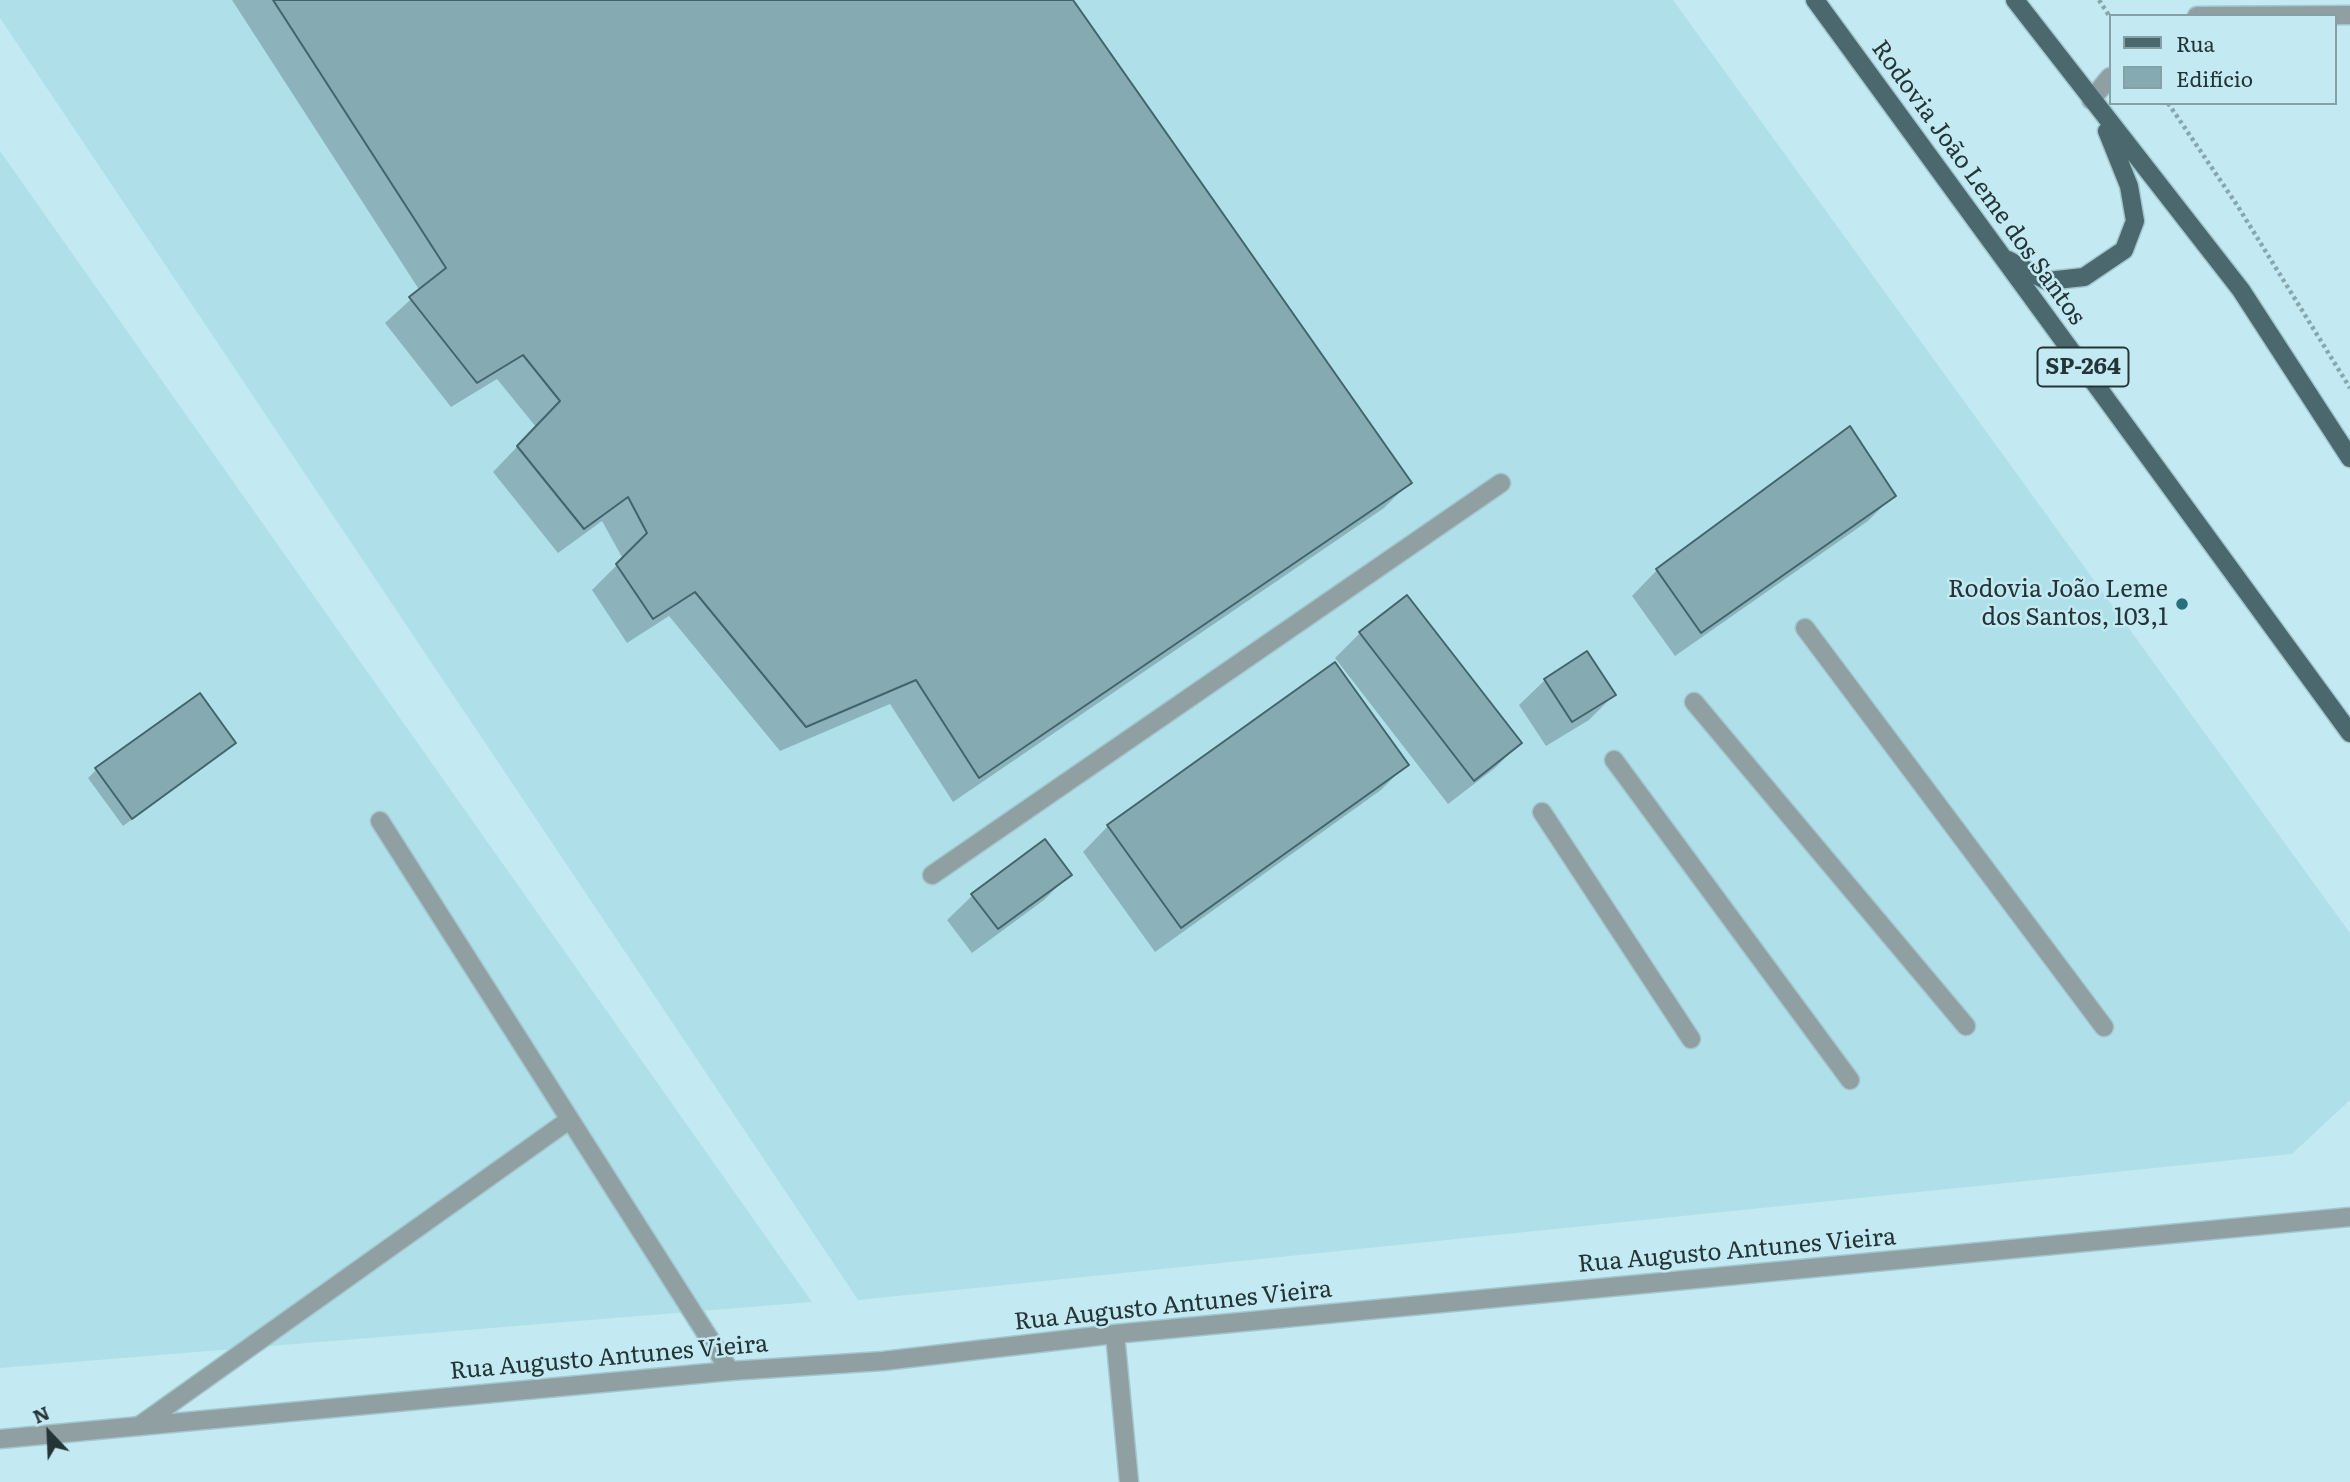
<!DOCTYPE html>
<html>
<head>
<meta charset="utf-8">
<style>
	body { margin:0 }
	#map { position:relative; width:2350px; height:1482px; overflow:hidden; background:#c3eaf2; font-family:Literata,serif }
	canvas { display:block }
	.legend { position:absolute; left:2109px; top:14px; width:228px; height:91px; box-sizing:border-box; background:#c3eaf2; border:2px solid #83a1a7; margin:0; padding:9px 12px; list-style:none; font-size:21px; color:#243437 }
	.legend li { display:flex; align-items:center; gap:14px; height:35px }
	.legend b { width:35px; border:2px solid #83a1a7 }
	.north { position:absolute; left:14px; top:1398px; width:70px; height:70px; -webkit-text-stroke:5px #c3eaf2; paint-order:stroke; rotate:337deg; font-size:19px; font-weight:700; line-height:28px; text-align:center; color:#243437 }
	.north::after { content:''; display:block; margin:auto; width:24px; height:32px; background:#243437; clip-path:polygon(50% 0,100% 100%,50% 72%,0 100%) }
</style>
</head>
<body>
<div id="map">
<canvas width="2350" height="1482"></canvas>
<ul class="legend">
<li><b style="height:9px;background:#4a686e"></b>Rua</li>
<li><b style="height:19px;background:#85aab2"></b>Edifício</li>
</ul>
<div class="north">N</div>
</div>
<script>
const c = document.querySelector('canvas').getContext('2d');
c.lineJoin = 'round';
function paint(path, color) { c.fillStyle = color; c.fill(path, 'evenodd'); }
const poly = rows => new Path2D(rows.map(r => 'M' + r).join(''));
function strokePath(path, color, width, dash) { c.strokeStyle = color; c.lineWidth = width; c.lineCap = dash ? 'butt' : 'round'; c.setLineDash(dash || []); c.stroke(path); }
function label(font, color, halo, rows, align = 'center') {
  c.font = font + ' Literata,serif'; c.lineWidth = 5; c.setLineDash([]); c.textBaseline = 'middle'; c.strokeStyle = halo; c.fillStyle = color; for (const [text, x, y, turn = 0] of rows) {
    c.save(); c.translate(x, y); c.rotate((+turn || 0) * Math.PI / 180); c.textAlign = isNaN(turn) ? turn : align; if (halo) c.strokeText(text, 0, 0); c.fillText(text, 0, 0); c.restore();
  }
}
paint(poly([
	[0,0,1673,0,2350,933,2350,1100,2292,1154,858,1300,0,18],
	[0,151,812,1302,0,1368]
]), '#afe0ea');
paint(poly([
	[232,0,1071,0,1409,483,1384,508,953,802,890,704,780,751,669,616,627,643,592,590,623,559,602,521,558,553,493,472,536,427,497,379,451,407,385,323,420,291],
	[1894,495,1868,521,1675,656,1632,596,1657,570],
	[1360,633,1520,743,1495,768,1448,804,1335,658],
	[1587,653,1614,695,1589,720,1546,746,1519,705,1545,680],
	[1334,665,1406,765,1381,790,1155,952,1083,852,1108,826],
	[199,695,234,743,226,751,123,826,88,778,96,770],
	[1069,875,1044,900,972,953,947,920,973,895]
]), '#0003');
const building = poly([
	[273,0,1073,0,1412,483,979,778,916,680,806,727,695,592,653,619,616,564,647,533,628,497,584,529,517,446,560,401,523,355,477,383,409,297,446,268,273,0],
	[1850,426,1896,496,1701,633,1656,569,1850,426],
	[1407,595,1522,743,1474,781,1359,632,1407,595],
	[1587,651,1616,695,1572,722,1544,679,1587,651],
	[1335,662,1409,765,1181,928,1107,825,1335,662],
	[200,693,236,743,132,819,95,768,200,693],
	[1045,839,1072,875,998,929,971,894,1045,839]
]);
paint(building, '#85aab2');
strokePath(building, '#42656c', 2);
const service = poly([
	[2197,16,2350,15],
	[2091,100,2110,77],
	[1805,628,2104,1027],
	[1694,702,1966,1026],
	[1614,760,1850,1080],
	[1542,812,1691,1039],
	[380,821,730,1371],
	[932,875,1501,483],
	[139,1426,569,1120]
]);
const tertiary = poly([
	[1115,1334,1129,1482],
	[0,1439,730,1371,883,1361,1115,1334,2350,1217]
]);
const primary = poly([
	[1815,0,2350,733],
	[2015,0,2241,290,2350,458],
	[2008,260,2047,281,2084,277,2124,250,2135,221,2129,186,2107,131]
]);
strokePath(service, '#a3c6cd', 21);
strokePath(tertiary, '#a3c6cd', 21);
strokePath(primary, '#a3c6cd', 21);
strokePath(poly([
	[2099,0,2110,17],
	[2168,103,2237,205,2350,388]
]), '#88a7ad', 4.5, [3.5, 3.5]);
strokePath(service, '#8f9fa2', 18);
strokePath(tertiary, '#8f9fa2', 18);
strokePath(primary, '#4a686e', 18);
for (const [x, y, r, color] of [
	[2182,604,7,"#286f7c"]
]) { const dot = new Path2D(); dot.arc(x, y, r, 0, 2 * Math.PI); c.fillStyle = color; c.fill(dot); strokePath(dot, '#c3eaf2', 2.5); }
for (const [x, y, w] of [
	[2083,367,91]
]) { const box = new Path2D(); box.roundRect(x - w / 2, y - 19.5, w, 39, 5); c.fillStyle = '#c3eaf2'; c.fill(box); strokePath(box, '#243437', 2); }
label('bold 23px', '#243437', null, [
	["SP-264",2083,367]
]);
label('24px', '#243437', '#c3eaf2', [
	["Rodovia João Leme dos Santos",1978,183,54],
	["Rua Augusto Antunes Vieira",1737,1251,-5],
	["Rua Augusto Antunes Vieira",1173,1306,-6],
	["Rua Augusto Antunes Vieira",609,1358,-5]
]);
label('24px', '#243437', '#c3eaf2', [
	["Rodovia João Leme",2168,590],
	["dos Santos, 103,1",2168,618]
], 'right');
</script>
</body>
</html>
